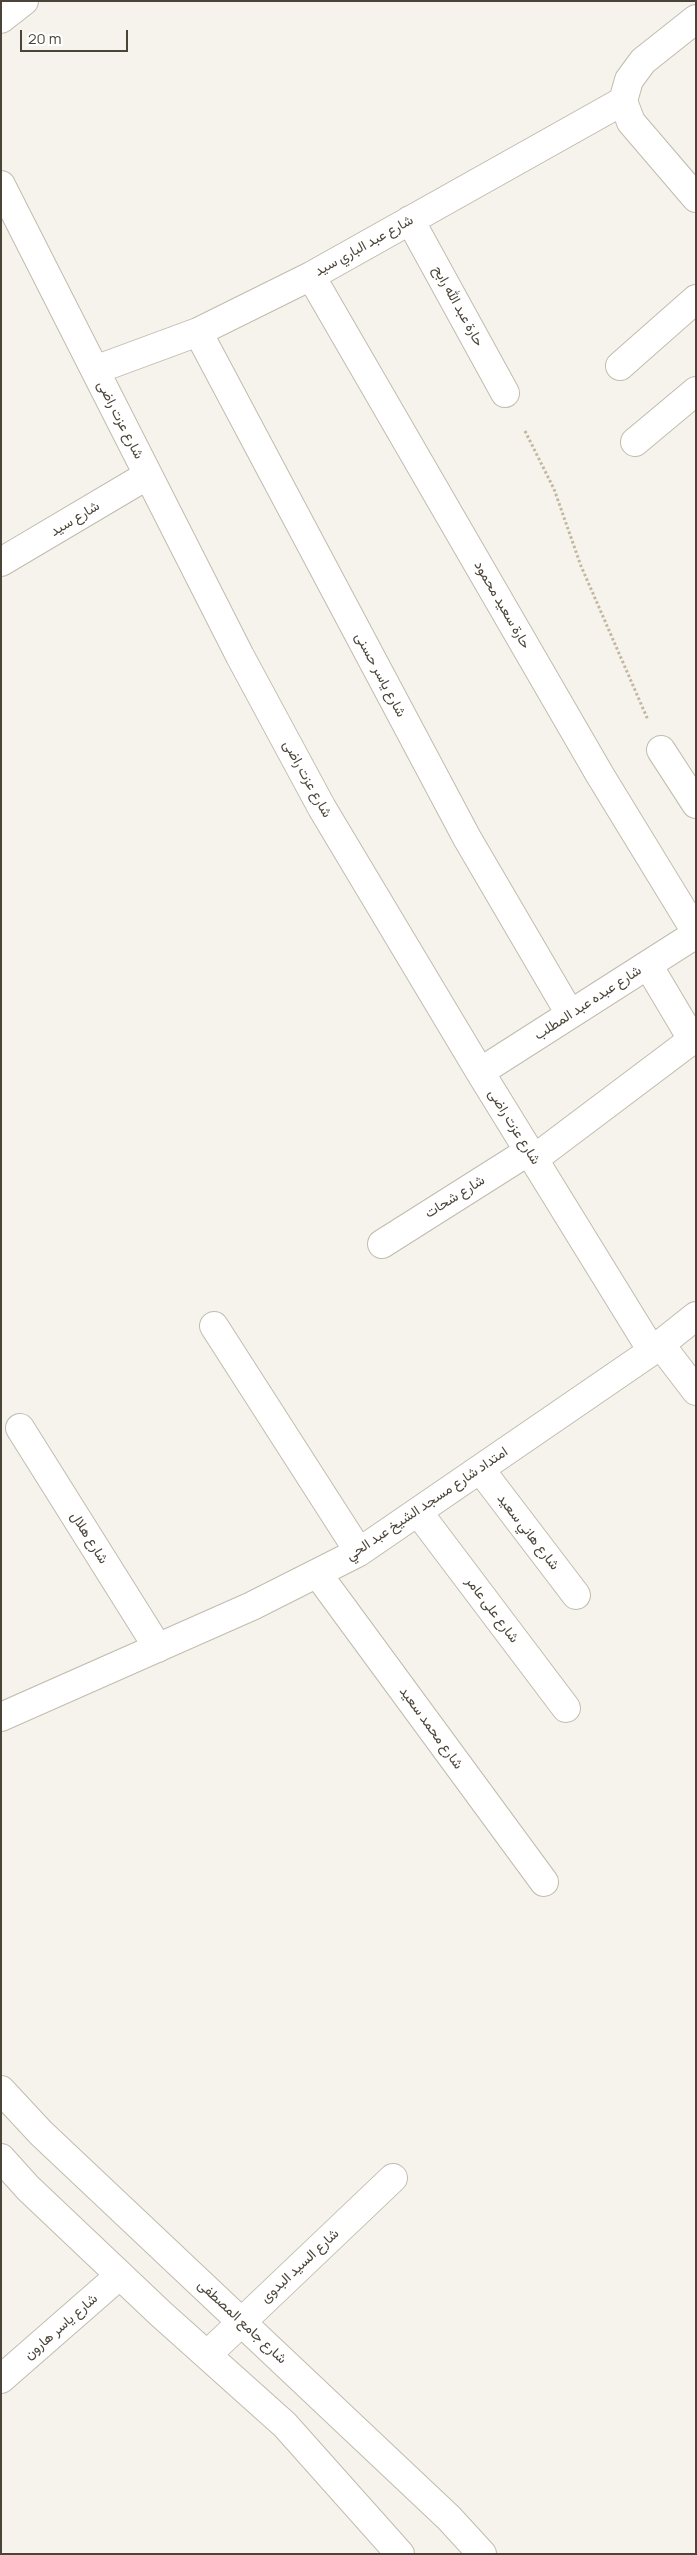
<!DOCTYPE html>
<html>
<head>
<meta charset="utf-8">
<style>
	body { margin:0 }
	#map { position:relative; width:697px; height:2555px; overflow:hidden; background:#f6f3ec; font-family:Manrope,sans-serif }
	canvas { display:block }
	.frame { position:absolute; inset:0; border:2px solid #4b4439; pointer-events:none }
	.scale { position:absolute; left:20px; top:30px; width:108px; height:22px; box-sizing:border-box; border:2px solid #4b4439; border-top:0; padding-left:6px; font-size:15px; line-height:18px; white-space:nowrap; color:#4b4439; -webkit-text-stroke:4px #fff; paint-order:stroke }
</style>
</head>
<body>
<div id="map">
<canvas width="697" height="2555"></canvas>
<div class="frame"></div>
<div class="scale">20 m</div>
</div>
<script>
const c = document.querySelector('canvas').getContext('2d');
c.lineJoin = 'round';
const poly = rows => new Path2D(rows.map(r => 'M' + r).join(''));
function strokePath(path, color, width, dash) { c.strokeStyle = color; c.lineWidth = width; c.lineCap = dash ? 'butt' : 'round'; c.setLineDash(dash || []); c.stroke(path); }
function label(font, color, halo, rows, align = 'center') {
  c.font = font + ' Manrope,Vazirmatn,sans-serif'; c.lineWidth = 4.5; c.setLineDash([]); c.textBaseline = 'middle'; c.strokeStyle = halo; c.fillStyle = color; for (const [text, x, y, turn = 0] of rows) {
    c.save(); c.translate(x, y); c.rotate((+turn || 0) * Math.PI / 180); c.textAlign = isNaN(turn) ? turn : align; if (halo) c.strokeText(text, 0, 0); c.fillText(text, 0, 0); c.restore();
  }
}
const street = poly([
	[1,19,24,1],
	[696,19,643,61,629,80,623,101,631,122,696,198],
	[1,185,240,656,322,808,480,1072,652,1351],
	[410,220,505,393],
	[311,276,600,775,696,932],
	[198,332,467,838,570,1014],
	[620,366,696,299],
	[95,370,198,332,311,276,623,101],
	[635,442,696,391],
	[1,562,148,475],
	[661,750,696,804],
	[648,965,692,1039],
	[480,1072,696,934],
	[534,1159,696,1037],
	[382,1244,529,1151],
	[214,1326,359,1552],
	[660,1344,696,1391],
	[20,1428,158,1648],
	[480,1469,576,1595],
	[418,1512,566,1708],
	[317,1573,544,1882],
	[1,1717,252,1606,359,1552,652,1351,696,1316],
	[1,2090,41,2133,449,2518,482,2554],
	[1,2158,28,2188,161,2314,285,2425,400,2554],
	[207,2355,393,2178],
	[1,2379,120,2275]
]);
strokePath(street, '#c2bbae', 30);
strokePath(poly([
	[525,431,554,489,581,566,648,720]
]), '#c4b79f', 3, [2.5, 2.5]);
strokePath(street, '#fff', 28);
label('14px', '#4b4439', '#fff', [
	["شارع عبد الباري سيد",364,246,-29],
	["حارة عبد الله رابح",458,306,61],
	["شارع عزت راضى",120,420,63],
	["شارع سيد",75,519,-31],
	["حارة سعيد محمود",502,605,60],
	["شارع ياسر حسنى",380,675,62],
	["شارع عزت راضى",307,779,61],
	["شارع عبده عبد المطلب",588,1003,-33],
	["شارع عزت راضى",514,1127,58],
	["شارع شحات",455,1197,-32],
	["امتداد شارع مسجد الشيخ عبد الحي",427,1504,-34],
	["شارع هاني سعيد",528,1532,52],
	["شارع هلال",89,1538,58],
	["شارع على عامر",492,1610,53],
	["شارع محمد سعيد",431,1728,54],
	["شارع السيد البدوى",300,2266,-43],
	["شارع جامع المصطفى",242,2322,43],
	["شارع ياسر هارون",61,2327,-41]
]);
</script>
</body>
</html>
